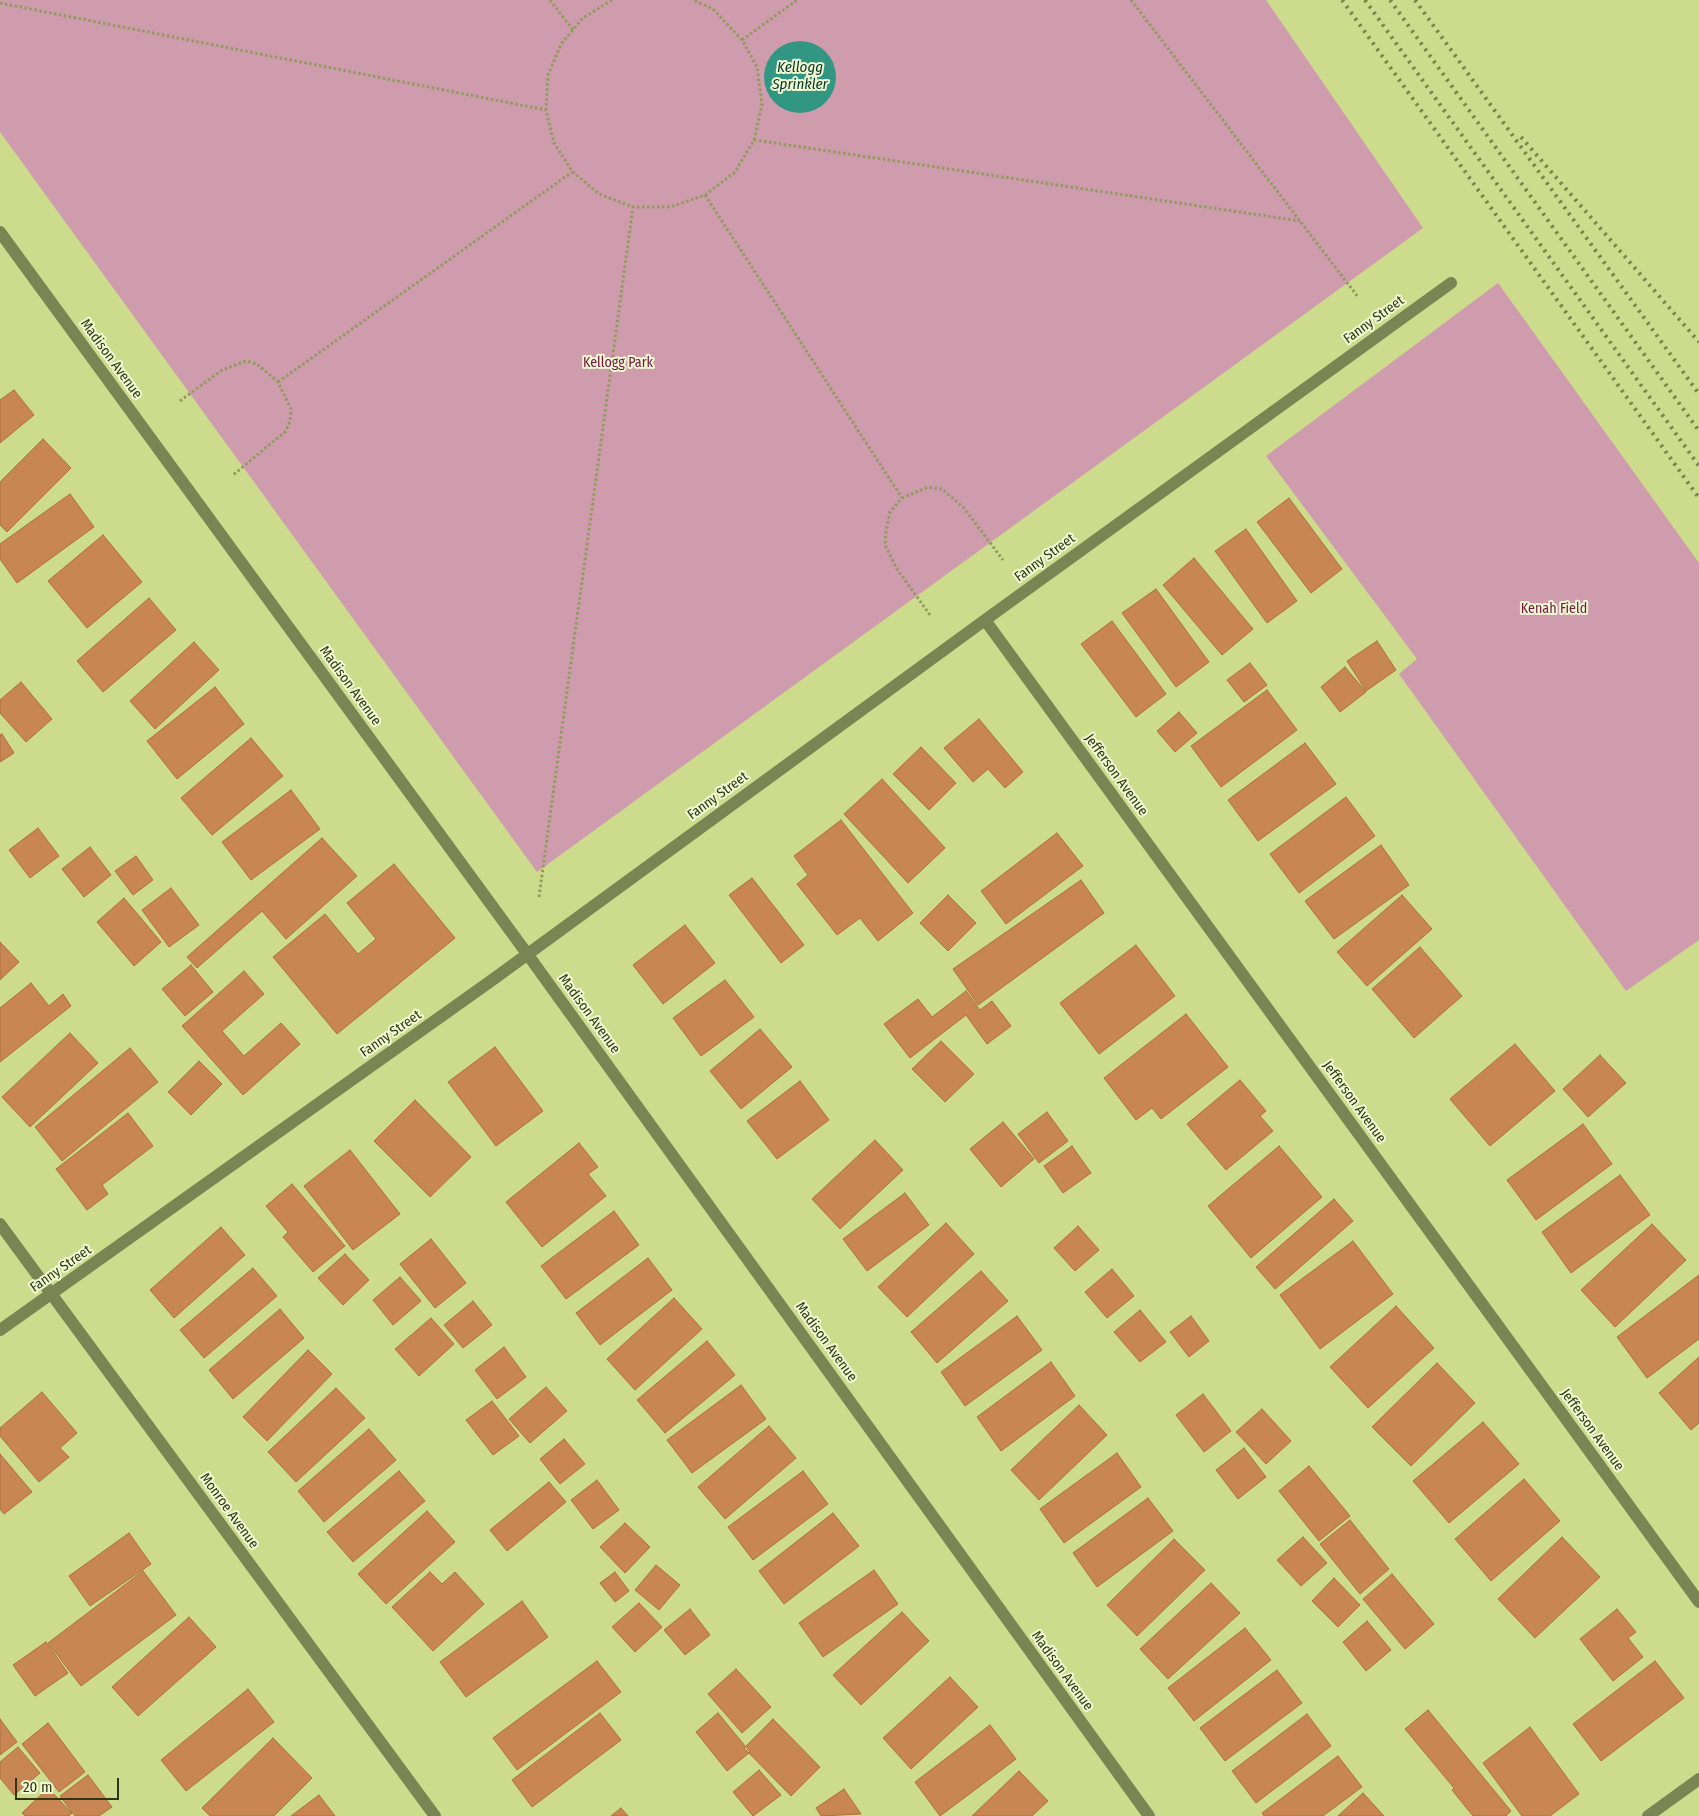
<!DOCTYPE html>
<html>
<head>
<meta charset="utf-8">
<style>
	body { margin:0 }
	#map { position:relative; width:1699px; height:1816px; overflow:hidden; background:#cddb8c; font-family:"Fira Sans Condensed",sans-serif }
	canvas { display:block }
	.scale { position:absolute; left:15px; top:1778px; width:104px; height:22px; box-sizing:border-box; border:2px solid #303514; border-top:0; padding-left:6px; font-size:15px; line-height:18px; white-space:nowrap; color:#303514; -webkit-text-stroke:4px #f0f8d1; paint-order:stroke }
</style>
</head>
<body>
<div id="map">
<canvas width="1699" height="1816"></canvas>
<div class="scale">20 m</div>
</div>
<script>
const c = document.querySelector('canvas').getContext('2d');
c.lineJoin = 'round';
function paint(path, color) { c.fillStyle = color; c.fill(path, 'evenodd'); }
const poly = rows => new Path2D(rows.map(r => 'M' + r).join(''));
function strokePath(path, color, width, dash) { c.strokeStyle = color; c.lineWidth = width; c.lineCap = dash ? 'butt' : 'round'; c.setLineDash(dash || []); c.stroke(path); }
function label(font, color, halo, rows, align = 'center') {
  c.font = font + ' "Fira Sans Condensed",sans-serif'; c.lineWidth = 4; c.setLineDash([]); c.textBaseline = 'middle'; c.strokeStyle = halo; c.fillStyle = color; for (const [text, x, y, turn = 0] of rows) {
    c.save(); c.translate(x, y); c.rotate((+turn || 0) * Math.PI / 180); c.textAlign = isNaN(turn) ? turn : align; if (halo) c.strokeText(text, 0, 0); c.fillText(text, 0, 0); c.restore();
  }
}
paint(poly([
	[0,0,1266,0,1423,228,537,872,0,132],
	[1498,283,1699,563,1699,940,1626,991,1399,674,1417,659,1266,456]
]), '#ce9cad');
paint(poly([
	'764 77a36 36 0 1 1 72 0a36 36 0 1 1-72 0Z'
]), '#319783');
const building = poly([
	[14,390,34,415,0,443,0,400,14,390],
	[43,439,71,468,7,532,0,525,0,482,43,439],
	[70,494,94,527,17,583,0,559,0,544,70,494],
	[1289,498,1342,569,1311,593,1257,522,1289,498],
	[1246,529,1297,601,1267,623,1215,551,1246,529],
	[103,535,142,582,87,628,48,581,103,535],
	[1194,558,1253,629,1222,655,1163,585,1194,558],
	[1156,589,1209,662,1176,687,1122,613,1156,589],
	[149,598,176,630,103,692,77,661,149,598],
	[1112,621,1166,694,1136,717,1081,644,1112,621],
	[1377,641,1396,670,1366,691,1347,661,1377,641],
	[194,642,219,670,155,729,130,701,194,642],
	[1250,663,1267,685,1244,702,1227,680,1250,663],
	[1345,667,1366,692,1340,712,1321,687,1345,667],
	[21,682,52,719,26,742,0,713,0,700,21,682],
	[215,687,244,724,177,779,147,741,215,687],
	[1267,690,1297,730,1221,787,1191,746,1267,690],
	[1179,712,1197,733,1175,752,1157,731,1179,712],
	[979,719,1023,772,1005,788,988,769,973,782,944,748,979,719],
	[2,734,14,753,0,762,0,735,2,734],
	[251,738,283,776,212,835,181,798,251,738],
	[1305,743,1336,784,1258,841,1228,800,1305,743],
	[921,747,956,783,929,810,893,774,921,747],
	[882,779,945,848,908,883,844,814,882,779],
	[291,790,320,829,251,880,222,842,291,790],
	[1346,797,1375,836,1299,893,1270,854,1346,797],
	[841,820,913,913,878,941,860,918,837,935,797,884,808,875,794,856,841,820],
	[38,828,59,856,30,878,9,850,38,828],
	[1057,833,1083,866,1006,924,981,891,1057,833],
	[322,838,357,876,286,939,262,911,197,968,187,957,322,838],
	[1381,845,1409,885,1334,939,1305,901,1381,845],
	[90,847,111,875,84,897,62,869,90,847],
	[136,856,153,880,133,895,115,871,136,856],
	[394,864,455,938,337,1034,273,957,325,914,358,954,376,939,347,903,394,864],
	[752,878,804,945,781,963,729,895,752,878],
	[1081,880,1104,913,978,1005,953,969,1081,880],
	[171,888,199,925,169,947,142,910,171,888],
	[948,895,976,923,948,951,920,923,948,895],
	[1402,895,1432,929,1367,986,1337,952,1402,895],
	[124,898,161,942,134,966,97,922,124,898],
	[685,925,715,963,663,1004,633,965,685,925],
	[0,942,19,962,0,980,0,942],
	[1136,945,1175,996,1099,1054,1060,1003,1136,945],
	[1420,947,1462,996,1414,1038,1372,989,1420,947],
	[191,965,213,992,185,1016,162,989,191,965],
	[244,971,264,994,222,1031,244,1056,281,1023,300,1044,243,1095,182,1026,244,971],
	[725,980,754,1017,701,1056,673,1018,725,980],
	[31,983,49,1006,63,994,71,1006,0,1062,0,1008,31,983],
	[966,991,980,1010,992,1001,1011,1026,987,1044,966,1015,910,1058,884,1024,918,999,932,1017,966,991],
	[1186,1014,1228,1067,1161,1119,1152,1108,1136,1120,1104,1078,1186,1014],
	[760,1029,792,1067,741,1109,710,1071,760,1029],
	[70,1033,98,1063,30,1127,2,1097,70,1033],
	[941,1041,974,1074,945,1102,912,1069,941,1041],
	[1515,1044,1555,1091,1490,1146,1450,1099,1515,1044],
	[495,1047,543,1111,496,1146,448,1082,495,1047],
	[130,1048,158,1082,62,1161,35,1127,130,1048],
	[1600,1055,1626,1083,1588,1117,1563,1089,1600,1055],
	[199,1061,222,1084,191,1115,168,1092,199,1061],
	[1240,1080,1266,1111,1260,1116,1273,1131,1226,1170,1187,1124,1240,1080],
	[800,1081,829,1120,777,1159,747,1121,800,1081],
	[415,1100,471,1157,430,1197,374,1141,415,1100],
	[1047,1112,1068,1141,1039,1163,1018,1134,1047,1112],
	[128,1113,153,1146,102,1185,108,1194,87,1210,56,1169,128,1113],
	[1003,1122,1034,1159,1001,1187,970,1149,1003,1122],
	[1583,1124,1612,1164,1536,1220,1507,1180,1583,1124],
	[875,1140,903,1170,840,1229,812,1199,875,1140],
	[579,1143,598,1167,588,1174,606,1196,542,1247,506,1202,579,1143],
	[1072,1146,1091,1173,1063,1193,1044,1166,1072,1146],
	[1279,1146,1322,1197,1251,1258,1208,1206,1279,1146],
	[350,1150,400,1214,353,1250,304,1186,350,1150],
	[1620,1175,1650,1215,1571,1273,1542,1232,1620,1175],
	[292,1184,345,1246,313,1272,283,1237,288,1232,266,1206,292,1184],
	[905,1193,929,1225,867,1271,843,1239,905,1193],
	[1334,1199,1353,1221,1275,1289,1256,1267,1334,1199],
	[614,1211,639,1245,566,1299,541,1266,614,1211],
	[946,1223,974,1254,907,1317,878,1287,946,1223],
	[1652,1224,1686,1260,1615,1327,1581,1290,1652,1224],
	[1078,1226,1099,1250,1075,1271,1054,1248,1078,1226],
	[221,1227,245,1255,174,1318,150,1290,221,1227],
	[431,1239,466,1283,435,1308,400,1264,431,1239],
	[1353,1241,1393,1294,1320,1349,1280,1295,1353,1241],
	[345,1254,369,1280,343,1305,318,1278,345,1254],
	[648,1258,672,1290,600,1345,576,1313,648,1258],
	[253,1268,277,1296,204,1358,180,1330,253,1268],
	[1112,1269,1134,1296,1107,1318,1085,1292,1112,1269],
	[981,1271,1008,1301,937,1363,911,1332,981,1271],
	[1699,1275,1699,1339,1647,1378,1617,1337,1699,1275],
	[400,1277,421,1301,393,1325,373,1300,400,1277],
	[674,1298,702,1329,635,1390,607,1359,674,1298],
	[473,1301,492,1325,463,1348,444,1325,473,1301],
	[1396,1306,1434,1348,1368,1408,1330,1367,1396,1306],
	[280,1309,304,1338,233,1399,209,1370,280,1309],
	[1140,1310,1166,1342,1140,1362,1114,1332,1140,1310],
	[1017,1316,1042,1350,965,1406,941,1372,1017,1316],
	[1191,1316,1209,1341,1189,1357,1170,1332,1191,1316],
	[431,1318,454,1344,419,1376,395,1349,431,1318],
	[707,1341,735,1375,665,1433,637,1400,707,1341],
	[504,1347,526,1377,497,1399,475,1370,504,1347],
	[308,1350,332,1374,267,1441,243,1417,308,1350],
	[1699,1357,1699,1423,1691,1430,1659,1393,1699,1357],
	[1051,1362,1075,1396,1001,1451,977,1417,1051,1362],
	[1437,1363,1475,1403,1411,1466,1372,1427,1437,1363],
	[741,1385,766,1419,692,1473,667,1440,741,1385],
	[546,1387,567,1411,530,1443,509,1419,546,1387],
	[336,1388,365,1418,296,1482,268,1452,336,1388],
	[42,1392,77,1433,60,1448,69,1457,39,1482,0,1436,0,1428,42,1392],
	[1203,1394,1231,1431,1204,1452,1176,1415,1203,1394],
	[492,1401,519,1436,493,1455,466,1420,492,1401],
	[1079,1405,1107,1435,1039,1500,1011,1470,1079,1405],
	[1262,1409,1291,1441,1266,1464,1236,1432,1262,1409],
	[1483,1422,1519,1464,1449,1523,1413,1481,1483,1422],
	[769,1426,796,1458,725,1519,698,1487,769,1426],
	[369,1429,396,1460,324,1522,298,1491,369,1429],
	[564,1439,585,1464,560,1484,540,1459,564,1439],
	[1244,1448,1266,1477,1238,1499,1216,1470,1244,1448],
	[1117,1453,1141,1487,1064,1543,1040,1509,1117,1453],
	[0,1454,32,1492,4,1514,0,1509,0,1454],
	[1309,1466,1350,1516,1319,1541,1279,1491,1309,1466],
	[399,1471,425,1501,353,1562,327,1532,399,1471],
	[803,1471,828,1504,753,1560,728,1527,803,1471],
	[1524,1479,1560,1521,1491,1581,1455,1539,1524,1479],
	[597,1480,619,1510,593,1529,571,1500,597,1480],
	[549,1482,566,1502,507,1551,490,1530,549,1482],
	[1148,1498,1173,1531,1097,1587,1073,1553,1148,1498],
	[427,1511,455,1542,386,1604,358,1574,427,1511],
	[833,1513,859,1546,784,1604,759,1571,833,1513],
	[1350,1520,1389,1569,1360,1594,1320,1544,1350,1520],
	[625,1523,650,1547,625,1573,600,1547,625,1523],
	[129,1533,151,1564,90,1606,69,1576,129,1533],
	[1303,1537,1327,1563,1301,1586,1277,1560,1303,1537],
	[1562,1537,1600,1577,1535,1638,1498,1599,1562,1537],
	[1174,1539,1205,1570,1137,1636,1107,1605,1174,1539],
	[656,1565,680,1585,659,1610,635,1590,656,1565],
	[874,1570,898,1604,823,1657,799,1623,874,1570],
	[143,1571,176,1615,81,1686,48,1643,143,1571],
	[430,1572,442,1584,455,1572,484,1604,433,1651,392,1607,430,1572],
	[615,1572,629,1591,615,1602,600,1583,615,1572],
	[1392,1574,1434,1624,1405,1649,1363,1599,1392,1574],
	[1334,1578,1360,1605,1338,1627,1312,1601,1334,1578],
	[1211,1583,1240,1613,1168,1679,1140,1649,1211,1583],
	[522,1601,548,1637,466,1697,440,1662,522,1601],
	[639,1603,662,1627,635,1652,612,1627,639,1603],
	[690,1609,710,1635,685,1655,664,1630,690,1609],
	[1617,1609,1636,1632,1628,1638,1643,1657,1613,1681,1580,1639,1617,1609],
	[902,1612,929,1641,861,1705,833,1675,902,1612],
	[189,1617,216,1647,138,1716,112,1687,189,1617],
	[1367,1621,1391,1650,1366,1671,1343,1642,1367,1621],
	[1245,1628,1271,1660,1194,1721,1168,1688,1245,1628],
	[46,1642,68,1673,35,1696,13,1665,46,1642],
	[597,1661,621,1692,517,1770,493,1738,597,1661],
	[1655,1661,1684,1698,1601,1761,1573,1724,1655,1661],
	[736,1669,771,1707,742,1733,708,1694,736,1669],
	[1277,1670,1302,1703,1225,1761,1200,1728,1277,1670],
	[950,1677,978,1707,911,1769,883,1738,950,1677],
	[248,1689,274,1722,186,1791,161,1760,248,1689],
	[1428,1710,1511,1811,1506,1816,1473,1816,1452,1790,1454,1788,1405,1729,1428,1710],
	[600,1713,621,1740,532,1807,512,1780,600,1713],
	[718,1713,750,1752,727,1771,696,1732,718,1713],
	[1307,1714,1331,1746,1256,1803,1232,1771,1307,1714],
	[0,1719,17,1742,0,1755,0,1719],
	[773,1719,820,1767,791,1796,744,1748,773,1719],
	[48,1723,85,1772,59,1792,22,1744,48,1723],
	[990,1725,1016,1759,940,1816,915,1782,990,1725],
	[1530,1727,1579,1794,1550,1816,1522,1816,1483,1763,1530,1727],
	[273,1738,312,1778,274,1816,210,1816,202,1808,273,1738],
	[18,1747,40,1773,14,1795,0,1778,0,1762,18,1747],
	[1338,1756,1362,1787,1323,1816,1264,1816,1262,1813,1338,1756],
	[759,1770,781,1795,753,1816,733,1792,759,1770],
	[1019,1771,1048,1801,1032,1816,972,1816,1019,1771],
	[88,1775,112,1807,99,1816,75,1816,60,1796,88,1775],
	[48,1788,72,1813,69,1816,25,1816,22,1813,48,1788],
	[844,1789,861,1814,821,1816,816,1808,844,1789],
	[1363,1793,1384,1816,1338,1816,1363,1793],
	[319,1795,335,1816,291,1816,319,1795],
	[621,1808,628,1816,611,1816,621,1808]
]);
paint(building, '#c78654');
strokePath(building, '#af6f3e', 1);
strokePath(poly([
	[550,0,573,30],
	[612,0,583,18,561,44,548,75,546,110,554,143,572,171,599,194,633,207,670,207,705,195,735,172,754,140,762,104,757,67,742,40,713,9,693,0],
	[1131,0,1358,297],
	[0,3,546,110],
	[742,40,797,0],
	[754,140,1300,221],
	[705,195,902,498],
	[278,382,572,172],
	[180,401,222,370,246,361,257,364,278,382,291,409,290,421,286,431,233,475],
	[930,615,897,569,885,545,886,531,890,512,902,498,928,487,942,489,964,508,1003,560],
	[539,897,633,207]
]), '#919b5e', 3, [2.5, 2.5]);
strokePath(poly([
	[0,232,528,955,1149,1816],
	[985,620,1699,1602],
	[0,1224,435,1816],
	[0,1330,495,978,985,620,1451,283],
	[1648,1816,1699,1779]
]), '#7b8453', 12);
strokePath(poly([
	[1342,0,1699,498],
	[1365,0,1699,466],
	[1390,0,1699,431],
	[1415,0,1699,394],
	[1521,137,1699,342]
]), '#7a844d', 4, [2.5, 5]);
label('14px', '#303514', '#f0f8d1', [
	["Fanny Street",1374,320,-36],
	["Madison Avenue",111,359,54],
	["Fanny Street",1045,558,-36],
	["Madison Avenue",350,686,54],
	["Jefferson Avenue",1116,775,54],
	["Fanny Street",718,796,-36],
	["Madison Avenue",589,1014,54],
	["Fanny Street",391,1034,-35],
	["Jefferson Avenue",1354,1102,54],
	["Fanny Street",61,1269,-35],
	["Madison Avenue",826,1342,54],
	["Jefferson Avenue",1592,1430,54],
	["Monroe Avenue",229,1511,54],
	["Madison Avenue",1062,1671,54]
]);
label('14px', '#701640', '#f0f8d1', [
	["Kellogg Park",618,363],
	["Kenah Field",1554,609]
]);
label('italic 15px', '#05352c', '#f0f8d1', [
	["Kellogg",800,68],
	["Sprinkler",800,85]
]);
</script>
</body>
</html>
